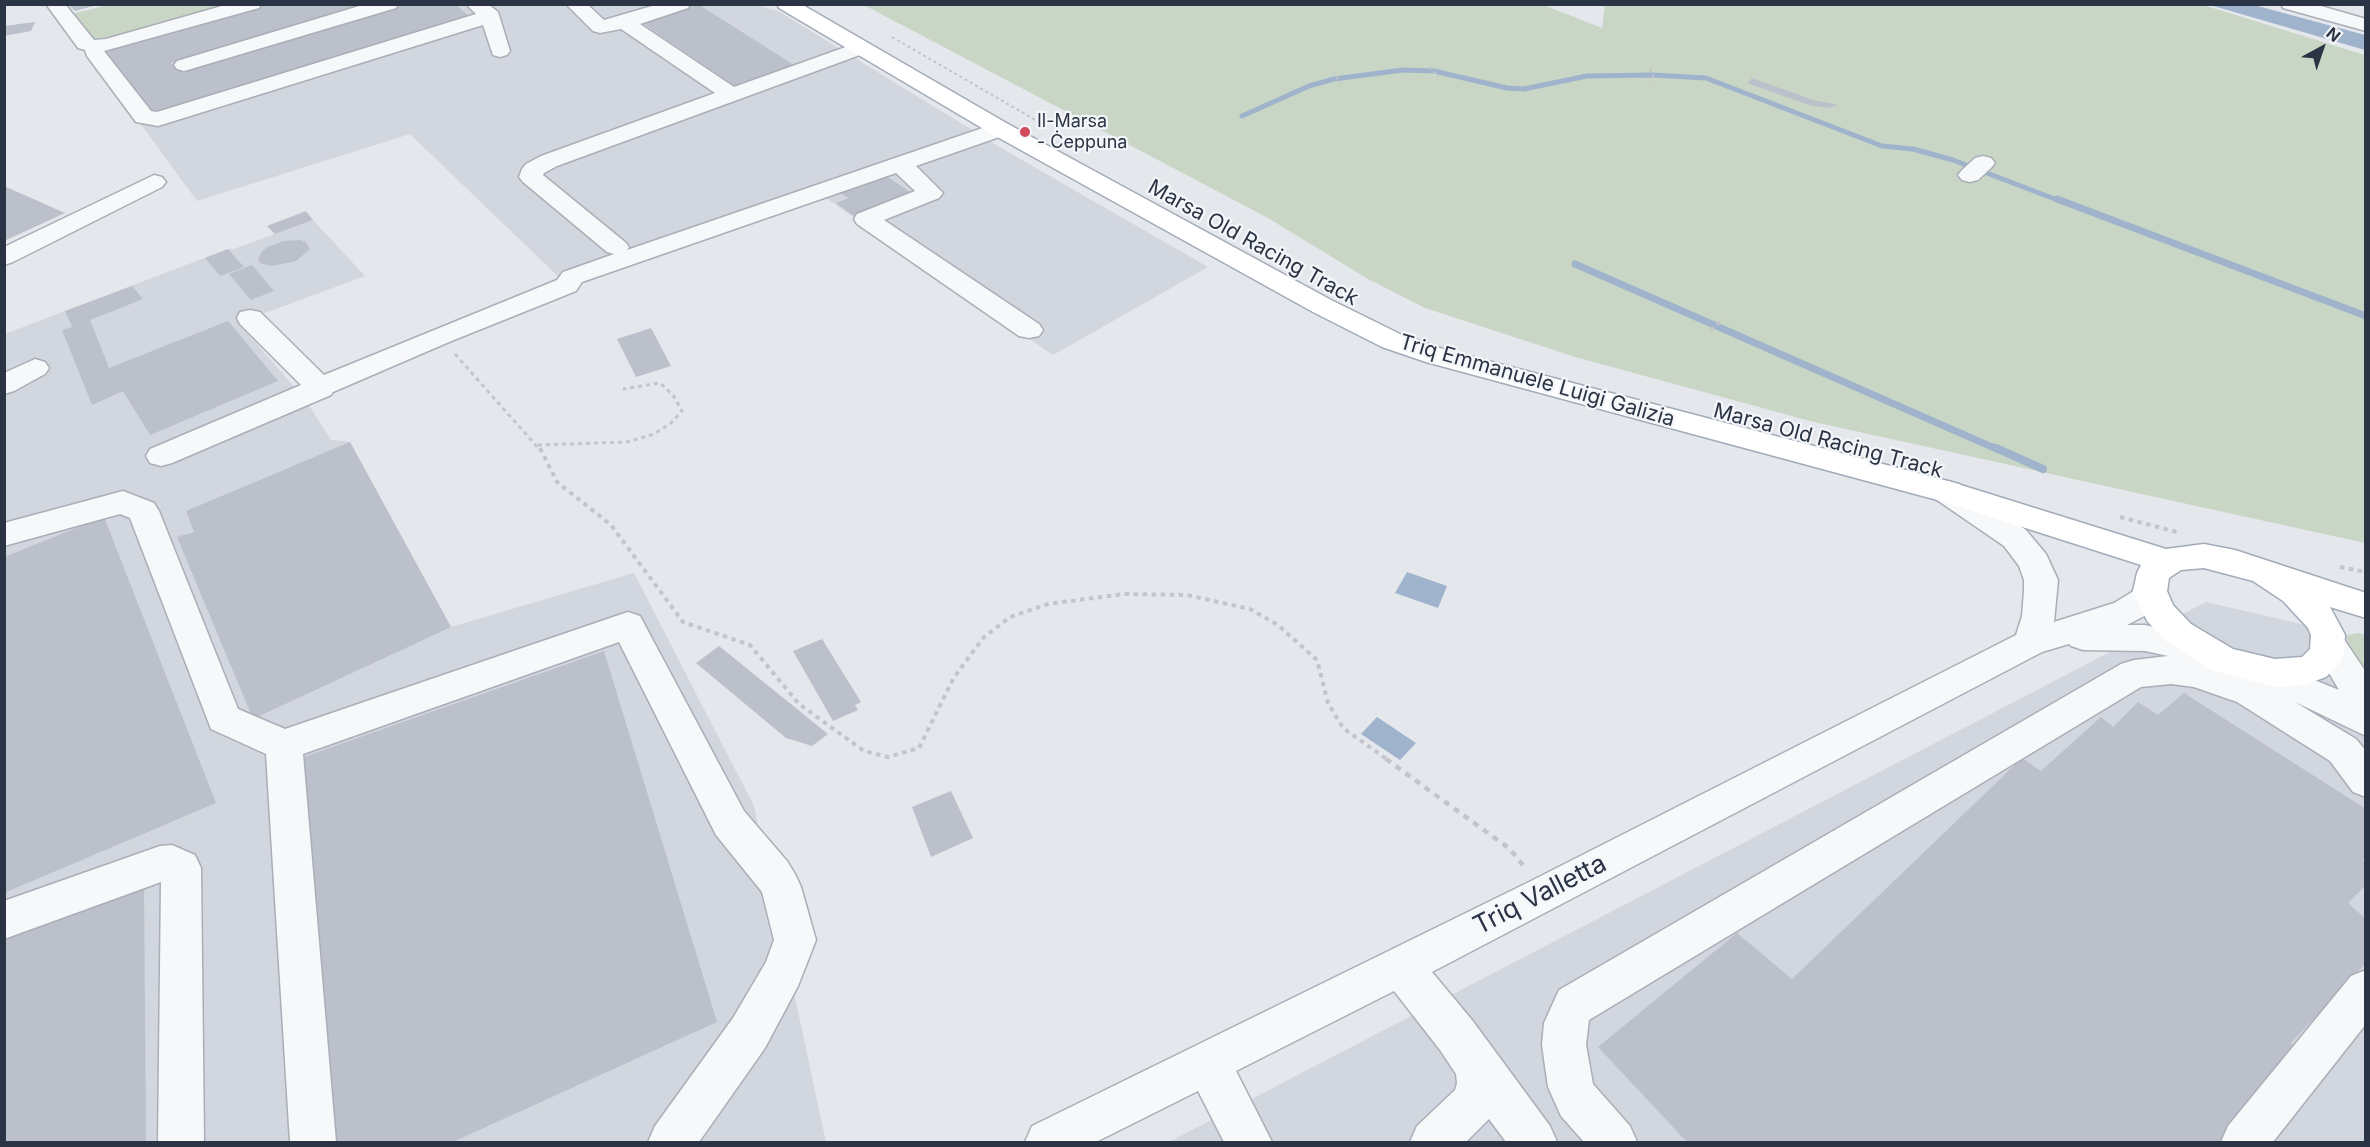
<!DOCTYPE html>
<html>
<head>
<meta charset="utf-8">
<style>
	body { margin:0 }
	#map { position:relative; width:2370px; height:1147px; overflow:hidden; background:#e4e7ec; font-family:Inter,sans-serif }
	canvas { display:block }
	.frame { position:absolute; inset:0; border:6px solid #2b3445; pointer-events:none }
	.north { position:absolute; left:2292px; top:18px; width:60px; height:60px; -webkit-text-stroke:4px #f4f6f9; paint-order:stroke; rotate:40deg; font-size:16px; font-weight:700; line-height:24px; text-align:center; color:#2b3445 }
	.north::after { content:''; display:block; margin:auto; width:21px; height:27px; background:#2b3445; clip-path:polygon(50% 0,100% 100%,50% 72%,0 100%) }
</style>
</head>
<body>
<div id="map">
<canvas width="2370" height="1147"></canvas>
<div class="frame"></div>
<div class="north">N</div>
</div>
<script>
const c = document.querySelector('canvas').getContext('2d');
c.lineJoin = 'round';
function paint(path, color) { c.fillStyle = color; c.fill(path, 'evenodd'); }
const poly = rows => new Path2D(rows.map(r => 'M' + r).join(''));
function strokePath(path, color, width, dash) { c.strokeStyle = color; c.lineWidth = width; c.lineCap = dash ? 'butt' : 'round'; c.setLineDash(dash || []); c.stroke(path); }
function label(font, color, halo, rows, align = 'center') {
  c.font = font + ' Inter,sans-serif'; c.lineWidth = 4.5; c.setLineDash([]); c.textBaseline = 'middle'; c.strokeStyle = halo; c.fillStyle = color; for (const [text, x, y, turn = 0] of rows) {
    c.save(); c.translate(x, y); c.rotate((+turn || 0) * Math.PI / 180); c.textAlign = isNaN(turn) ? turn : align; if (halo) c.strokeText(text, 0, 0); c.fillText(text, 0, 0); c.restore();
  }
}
paint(poly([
	[256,5,755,5,778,11,1008,152,1208,267,1053,355,823,196,567,285,410,134,197,201,88,52],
	[313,220,365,276,238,323,305,399,331,440,350,442,451,627,634,573,754,806,826,1142,5,1142,5,334,228,249,234,249],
	[2206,602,2365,639,2365,1142,1169,1142]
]), '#d2d6de');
paint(poly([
	[1541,4,1602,28,1605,4,2200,4,2365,55,2365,543,1814,422,1575,357,1425,308,1368,279,1268,218,864,5],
	[108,5,243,5,96,43,72,14],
	[2359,633,2365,635,2365,670,2348,647,2347,635]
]), '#c9d6c5');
paint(poly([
	[2210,5,2254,5,2365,35,2365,50],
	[1407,572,1447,586,1438,608,1395,593],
	[1377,717,1416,743,1400,760,1361,734]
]), '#9fb4cc');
strokePath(poly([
	[1242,116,1309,86,1334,79,1403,70,1434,71,1507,88,1524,89,1587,76,1652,75,1706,78,1882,146,1913,149,1953,160,2060,201]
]), '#9fb4cc', 5);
strokePath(poly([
	[2057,199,2366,316],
	[1575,264,1999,450]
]), '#9fb4cc', 7);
strokePath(poly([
	[1996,448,2043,469]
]), '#9fb4cc', 8);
paint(poly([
	[262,4,373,5,171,63,176,70,400,4,455,4,472,19,148,116,101,48],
	[694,4,698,4,794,65,735,86,641,22],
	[69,5,97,5,75,11],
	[35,22,31,31,4,36,4,26],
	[1752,78,1813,100,1839,105,1827,108,1809,105,1747,83],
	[886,176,913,194,856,218,836,203,849,198,838,192],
	[4,186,65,213,4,241],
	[306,211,313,220,275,234,267,226],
	[300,240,306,242,310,249,296,261,272,266,260,263,258,260,262,251,268,247,284,241],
	[228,249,244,267,220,276,205,258],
	[252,265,274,291,251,300,229,274],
	[132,286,143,299,90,320,109,368,228,321,278,381,150,435,123,391,92,405,62,330,72,327,65,311],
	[651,328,671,366,636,377,617,339],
	[350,442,451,627,253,719,177,537,194,532,186,511],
	[104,517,216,803,4,893,4,557],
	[822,639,861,702,855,705,858,710,833,721,793,651],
	[719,646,828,734,812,746,786,738,696,663],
	[604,651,717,1022,453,1142,329,1142,295,760],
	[2184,693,2366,809,2366,856,2362,860,2366,862,2366,885,2348,903,2366,919,2366,963,2291,1043,2297,1054,2222,1142,1687,1142,1598,1047,1737,933,1792,979,2022,758,2041,771,2101,717,2113,727,2138,702,2158,715],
	[951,791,973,838,931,857,912,807],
	[144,886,146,1142,4,1142,4,940]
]), '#bbc0ca');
const minor = poly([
	[46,4,65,4,94,40,106,39,229,4,261,4,259,8,104,51,151,111,157,112,476,14,466,4,488,4,498,12,510,51,507,55,500,57,493,55,483,25,158,126,136,122,87,56,85,50,78,48,46,4],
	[366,4,398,4,396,8,191,69,184,71,177,69,174,65,177,61,366,4],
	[566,4,587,4,604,20,659,4,690,4,688,8,640,24,734,87,854,44,861,42,868,44,871,48,868,52,557,166,544,173,543,175,625,242,629,247,627,250,1000,122,1008,124,1011,129,1008,134,916,166,943,193,939,198,884,220,1039,324,1043,330,1039,336,1029,338,1019,336,857,224,854,219,857,214,915,191,896,173,582,282,576,291,449,342,333,392,331,395,172,463,161,466,150,463,146,456,150,449,301,385,240,324,237,318,240,312,250,310,260,312,324,375,557,280,563,272,614,254,607,252,523,182,519,177,522,169,526,164,541,156,715,93,621,29,600,33,593,31,566,4],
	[2281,4,2314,4,2366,19,2366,31,2283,8,2281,4],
	[1983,156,1991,158,1995,163,1991,168,1978,180,1970,182,1962,180,1958,175,1962,170,1975,158,1983,156],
	[154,175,162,177,166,182,162,187,13,262,4,265,4,247,154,175],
	[35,359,45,362,49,368,45,374,14,391,4,394,4,373,35,359],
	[1948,481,1959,484,2026,530,2046,554,2058,580,2054,622,2114,603,2132,592,2138,582,2150,579,2162,582,2167,591,2156,610,2127,625,2145,625,2220,642,2225,652,2220,662,2211,664,2243,675,2240,671,2246,661,2258,657,2339,690,2312,644,2317,635,2329,631,2341,635,2366,672,2366,736,2295,702,2356,739,2366,751,2366,797,2353,792,2330,761,2237,702,2194,687,2171,684,2141,687,1589,1020,1586,1045,1593,1084,1630,1126,1637,1142,1584,1142,1561,1116,1548,1087,1542,1045,1544,1023,1559,990,2121,664,2134,660,2168,656,2145,651,2083,650,2071,646,2069,644,2042,652,1432,972,1472,1020,1550,1126,1557,1142,1506,1142,1489,1119,1466,1142,1410,1142,1417,1126,1455,1090,1457,1083,1456,1074,1440,1050,1394,991,1236,1071,1272,1142,1224,1142,1198,1091,1096,1142,1025,1142,1032,1126,1531,881,2016,635,2022,616,2024,591,2024,580,2019,566,2004,546,1937,500,1932,492,1937,484,1948,481],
	[123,491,154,503,159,511,238,709,285,729,616,616,628,612,640,616,744,811,787,861,795,874,801,887,816,940,798,986,765,1048,699,1142,648,1142,655,1126,733,1018,766,962,774,940,762,892,716,835,619,642,303,754,336,1142,290,1142,266,754,211,729,130,518,120,514,4,546,4,523,123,491],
	[172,845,195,855,201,868,204,1142,158,1142,161,882,4,939,4,901,160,846,172,845],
	[2366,970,2366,1024,2273,1142,2221,1142,2228,1126,2351,976,2366,970]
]);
const major = poly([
	[777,4,801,4,1008,124,1331,300,1402,335,1446,350,1948,481,2166,549,2204,544,2235,550,2366,593,2366,618,2330,607,2345,635,2344,654,2339,664,2326,677,2315,681,2303,685,2275,687,2212,670,2167,642,2147,621,2133,591,2137,573,2141,565,1941,501,1426,362,1382,347,1313,312,992,134,779,8,777,4],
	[2204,568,2253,581,2283,601,2308,628,2311,635,2310,649,2302,657,2275,659,2233,649,2191,624,2173,605,2167,591,2169,578,2181,570,2204,568]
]);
strokePath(minor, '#a9aeb7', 3);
strokePath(major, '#a3abb8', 3);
strokePath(poly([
	[892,37,1039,122],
	[1430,67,1439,77],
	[1650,69,1655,81],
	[1333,72,1343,86]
]), '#c2c5cb', 2, [3, 3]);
strokePath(poly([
	[1711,330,1723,319],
	[455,354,540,450],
	[538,445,627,442,654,434,671,423,682,411,673,395,660,383,623,389]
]), '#c2c5cb', 3, [4, 4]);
strokePath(poly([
	[540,448,557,482,611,525,683,622,750,645,799,704,864,751,888,757,919,748,953,679,983,638,1010,617,1048,604,1124,594,1187,595,1250,609,1278,625,1317,660,1328,703,1343,728,1388,760],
	[2120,517,2177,532],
	[2340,567,2366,572]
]), '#c2c5cb', 4, [4.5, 4.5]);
strokePath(poly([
	[1386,759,1510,849,1526,869]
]), '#c2c5cb', 4.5, [6, 6]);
paint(minor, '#f7f8fa');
paint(major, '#fff');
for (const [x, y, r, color] of [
	[1025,132,6,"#d1495b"]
]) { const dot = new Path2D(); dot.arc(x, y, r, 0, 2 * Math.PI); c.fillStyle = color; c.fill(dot); strokePath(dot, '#f4f6f9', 2); }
label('18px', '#2b3445', '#f4f6f9', [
	["Il-Marsa",1037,122],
	["- Ċeppuna",1037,143]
], 'left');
label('21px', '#2b3445', '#f4f6f9', [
	["Marsa Old Racing Track",1253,243,29],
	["Triq Emmanuele Luigi Galizia",1537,381,16],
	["Marsa Old Racing Track",1828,441,15]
]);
label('26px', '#2b3445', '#f4f6f9', [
	["Triq Valletta",1540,895,-27]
]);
</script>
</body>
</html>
